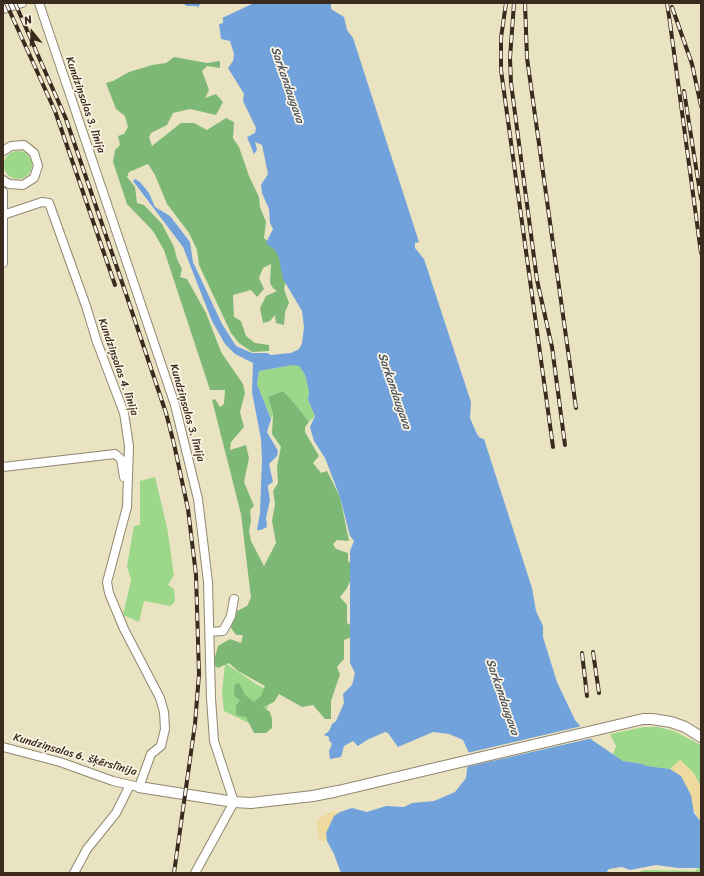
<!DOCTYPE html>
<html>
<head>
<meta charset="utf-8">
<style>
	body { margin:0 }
	#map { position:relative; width:704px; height:876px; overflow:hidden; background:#eae3c2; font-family:Sriracha,sans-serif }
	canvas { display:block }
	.frame { position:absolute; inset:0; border:4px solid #3b2a1e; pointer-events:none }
	.north { position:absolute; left:12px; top:12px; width:40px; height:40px; -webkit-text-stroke:3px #fcf5e5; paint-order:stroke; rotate:342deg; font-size:11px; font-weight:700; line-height:16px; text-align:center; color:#3b2a1e }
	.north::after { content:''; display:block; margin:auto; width:14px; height:18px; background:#3b2a1e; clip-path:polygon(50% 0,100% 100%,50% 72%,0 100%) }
</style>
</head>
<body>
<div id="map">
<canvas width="704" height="876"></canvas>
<div class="frame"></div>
<div class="north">N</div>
</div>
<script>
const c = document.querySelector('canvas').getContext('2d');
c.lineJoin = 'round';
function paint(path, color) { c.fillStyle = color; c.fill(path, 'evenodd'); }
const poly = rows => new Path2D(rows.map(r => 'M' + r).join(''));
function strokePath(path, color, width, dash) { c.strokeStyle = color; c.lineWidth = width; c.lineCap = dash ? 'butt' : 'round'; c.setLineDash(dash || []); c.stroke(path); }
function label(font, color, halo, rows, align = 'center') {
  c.font = font + ' Sriracha,sans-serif'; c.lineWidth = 3.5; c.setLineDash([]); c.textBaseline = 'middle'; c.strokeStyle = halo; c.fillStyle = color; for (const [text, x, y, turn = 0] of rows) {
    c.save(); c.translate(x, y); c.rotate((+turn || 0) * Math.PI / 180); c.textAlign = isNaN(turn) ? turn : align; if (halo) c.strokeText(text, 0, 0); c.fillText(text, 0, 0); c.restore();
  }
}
paint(poly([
	'4 165a14 14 0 1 1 28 0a14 14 0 1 1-28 0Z',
	[293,365,299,366,305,375,309,391,308,400,315,416,309,422,295,404,283,391,268,397,273,414,271,418,257,384,259,371],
	[155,477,167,527,174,575,168,585,174,589,175,602,170,606,144,601,139,622,123,615,131,580,127,566,134,526,140,525,140,481],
	[225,663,259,686,275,693,257,727,224,711,222,694],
	[644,727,658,727,674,731,701,745,701,798,700,785,695,775,680,760,670,769,647,766,642,764,623,761,613,754,616,746,610,734],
	[698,868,701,868,701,873,636,873,644,870,695,871]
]), '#9dd78a');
paint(poly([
	[174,57,207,63,220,61,220,68,207,66,202,71,209,90,205,98,216,94,223,102,216,115,190,109,173,113,167,125,151,133,149,137,152,146,181,123,194,123,207,130,226,118,234,122,233,138,239,147,249,176,259,197,260,207,266,222,264,238,280,253,288,273,284,289,289,303,285,312,284,325,276,323,275,315,270,321,263,323,260,308,266,296,277,291,273,288,270,283,271,264,263,268,259,278,264,289,257,297,251,290,233,295,234,317,241,321,246,336,255,343,269,345,269,351,252,352,239,343,231,333,199,265,197,250,189,233,167,204,155,175,148,164,129,172,127,177,135,187,137,203,144,205,162,224,174,247,177,259,182,269,180,277,187,279,206,313,221,352,243,384,245,393,240,412,244,427,231,442,230,450,246,445,249,458,244,482,254,506,250,510,251,521,249,531,251,541,264,566,276,543,272,521,275,504,273,491,278,483,277,467,281,447,272,434,273,414,268,397,283,391,295,404,309,422,305,427,305,432,319,456,313,463,321,473,327,471,340,497,349,541,337,540,333,544,336,549,348,553,348,561,356,568,347,588,340,597,347,605,347,623,353,627,354,636,344,640,344,659,337,667,340,674,331,701,331,719,325,719,313,705,302,707,279,694,274,702,263,707,270,712,272,719,272,728,266,733,254,733,246,717,236,715,236,706,240,700,234,696,235,684,239,683,245,695,254,702,261,696,265,686,238,671,229,663,218,668,213,664,218,646,230,639,241,643,243,635,236,635,231,628,235,612,247,606,251,598,241,514,212,400,215,399,220,407,224,404,225,390,210,390,164,250,153,231,127,204,113,162,115,150,120,145,118,136,124,134,128,127,125,116,116,109,106,83,113,81,129,72,152,65,166,63]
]), '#7eb876');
paint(poly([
	[680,760,693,772,700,785,701,822,670,769],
	[332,811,340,812,334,816,330,825,326,833,327,841,322,841,319,839,317,824,320,818]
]), '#eeda9e');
paint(poly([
	[182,3,201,3,198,7,219,24,223,23,223,19,204,3,331,3,331,9,344,17,347,30,353,38,419,242,415,243,415,248,424,259,471,402,470,418,477,434,480,438,484,439,532,588,536,611,543,626,543,637,557,682,575,720,592,740,623,761,642,764,647,766,670,769,681,776,691,795,694,813,701,822,701,868,678,868,656,865,630,870,622,867,609,869,606,873,341,873,334,854,327,841,326,833,334,816,340,812,352,808,367,812,386,806,404,807,412,803,434,801,455,792,466,778,469,753,463,740,449,734,433,732,398,747,388,733,385,732,367,740,358,746,353,741,344,746,341,757,330,759,329,751,332,744,329,740,329,737,324,735,329,731,332,724,336,721,344,703,343,694,352,685,355,673,350,663,350,551,354,541,350,536,340,497,325,458,314,441,310,427,315,416,308,400,309,391,305,375,299,366,293,365,259,371,257,384,271,419,267,432,278,451,277,456,269,464,273,482,268,485,268,488,270,500,266,518,267,527,261,530,257,530,260,513,262,459,261,439,252,392,253,363,235,354,225,344,212,321,183,247,133,181,135,179,140,182,149,193,155,207,170,216,190,242,193,262,222,324,236,346,252,353,267,353,271,355,291,353,299,349,302,343,304,327,302,311,283,279,279,258,275,250,266,243,273,229,270,223,269,209,262,193,261,185,268,174,262,145,255,142,257,150,254,154,247,137,255,133,256,128,243,101,244,94,228,68,233,61,234,54,230,41,221,39,219,24,196,6,187,6]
]), '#72a2dc');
paint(poly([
	[209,3,254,3,220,19,203,5],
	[201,7,218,20,213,22,196,9],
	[582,726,593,738,466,767,467,753]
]), '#eae3c2');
const minor = poly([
	[39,3,175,405,198,499,208,582,211,698,214,741,234,802,195,873],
	[3,9,22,3],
	[3,151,11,146,24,145,34,153,38,166,34,178,23,185,9,184,3,180],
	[3,192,3,263],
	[3,467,115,454,121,459,124,477],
	[210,632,223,631,231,616,234,599],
	[3,747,60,762,113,781,139,787,151,754,161,746,165,729,164,712,160,698,124,629,109,593,107,582,127,507,129,446,124,413,97,342,86,306,49,203,42,202,3,215],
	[74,873,87,849,116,813,130,785]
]);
const tertiary = poly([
	[139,787,234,802,251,803,313,796,338,791,643,719,652,719,671,722,685,727,701,737]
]);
strokePath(minor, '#928670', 10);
strokePath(tertiary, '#928670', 12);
strokePath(minor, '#fff', 8);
strokePath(tertiary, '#fff', 10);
const rail = poly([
	[6,3,55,111,115,285],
	[15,3,66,119,125,291,166,413,174,444,188,509,196,575,199,674,195,724,174,873],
	[506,3,501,38,501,70,553,447],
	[514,3,510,58,511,83,537,280,552,347,565,445],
	[525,3,527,58,576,408],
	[667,3,671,29],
	[672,7,692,64,701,106],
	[670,23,701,253],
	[684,91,701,199],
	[593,652,599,693],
	[582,653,587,696]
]);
strokePath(rail, '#3b2a1e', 4);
strokePath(rail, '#fcf5e5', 2.5, [8]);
label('11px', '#3b2a1e', '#fcf5e5', [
	["Kundziņsalas 3. līnija",85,105,71],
	["Kundziņsalas 4. līnija",118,367,71],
	["Kundziņsalas 3. līnija",187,413,74],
	["Kundziņsalas 6. šķērslīnija",75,755,16]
]);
label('italic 12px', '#4e5460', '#fcf5e5', [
	["Sarkandaugava",287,85,71],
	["Sarkandaugava",394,391,71],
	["Sarkandaugava",502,697,71]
]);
</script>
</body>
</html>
